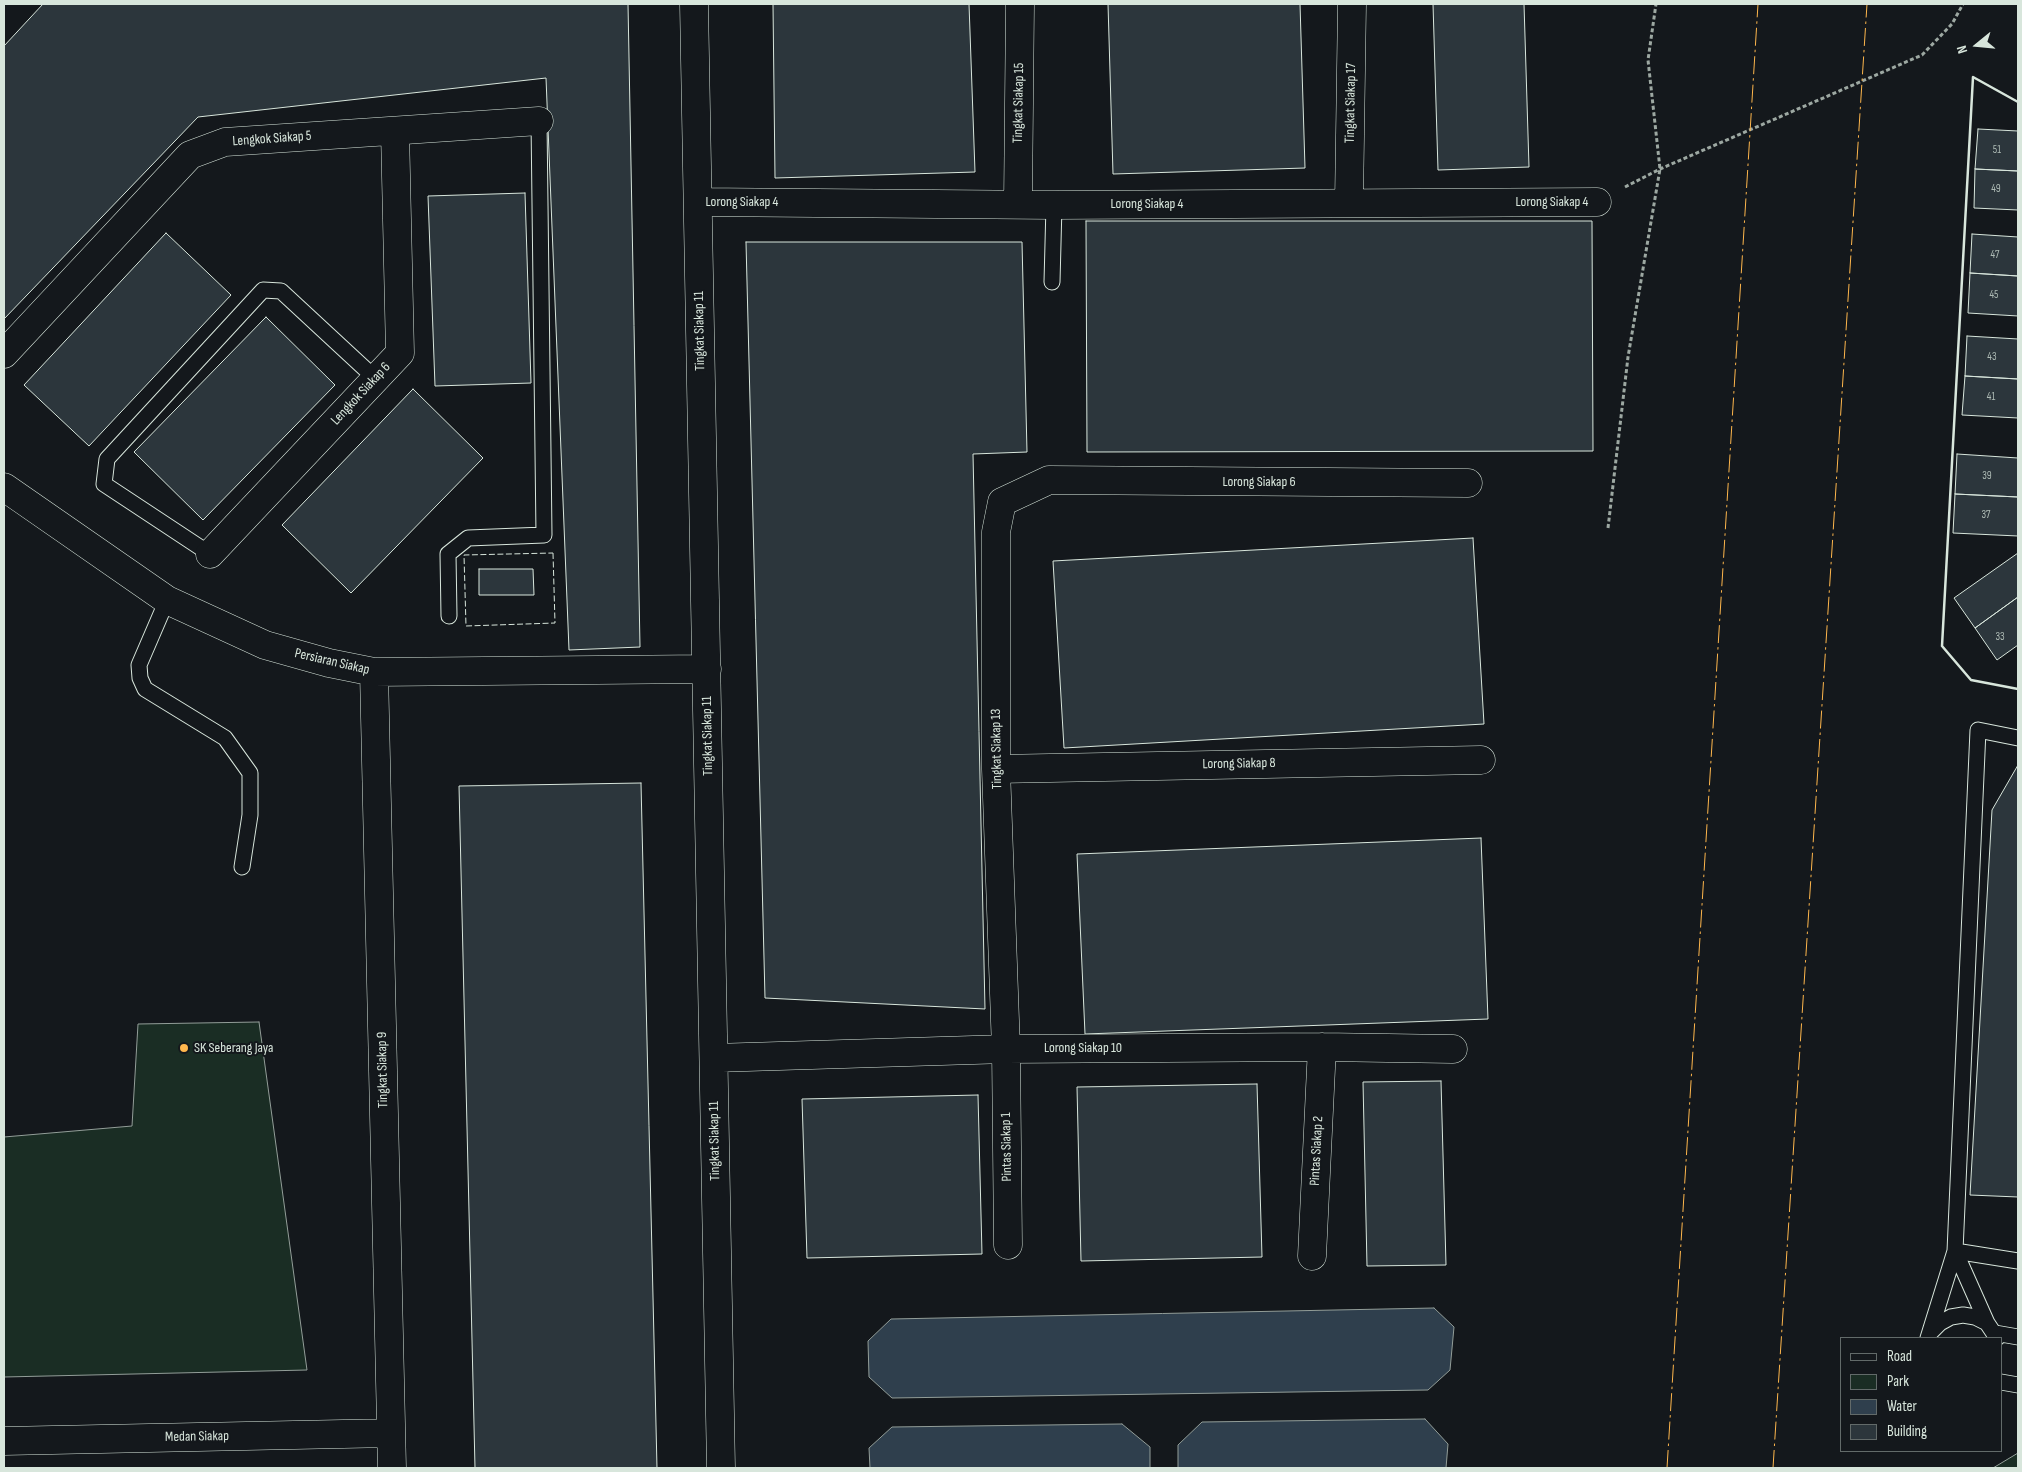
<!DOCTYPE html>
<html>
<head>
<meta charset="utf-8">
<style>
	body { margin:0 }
	#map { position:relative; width:2022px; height:1472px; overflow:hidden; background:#14181c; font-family:"Sofia Sans Condensed",sans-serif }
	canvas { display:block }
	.frame { position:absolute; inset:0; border:5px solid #d8e6dc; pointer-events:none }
	.legend { position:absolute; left:1840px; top:1337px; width:162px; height:115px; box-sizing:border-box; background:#14181c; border:1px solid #626a69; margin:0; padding:6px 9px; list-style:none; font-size:15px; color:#d8e6dc }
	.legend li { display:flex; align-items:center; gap:10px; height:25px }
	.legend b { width:25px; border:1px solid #626a69 }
	.north { position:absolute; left:1952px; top:20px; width:50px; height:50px; -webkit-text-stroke:4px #14181c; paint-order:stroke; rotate:253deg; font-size:14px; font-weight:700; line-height:20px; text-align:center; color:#d8e6dc }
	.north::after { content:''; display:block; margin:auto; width:18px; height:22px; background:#d8e6dc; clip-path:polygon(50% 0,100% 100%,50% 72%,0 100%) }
</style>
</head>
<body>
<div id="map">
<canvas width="2022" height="1472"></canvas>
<div class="frame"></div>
<ul class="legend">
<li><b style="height:6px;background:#14181c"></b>Road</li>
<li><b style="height:14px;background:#1a2d24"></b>Park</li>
<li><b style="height:14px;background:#2f3f4d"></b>Water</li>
<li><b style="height:14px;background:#2c363c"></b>Building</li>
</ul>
<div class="north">N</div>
</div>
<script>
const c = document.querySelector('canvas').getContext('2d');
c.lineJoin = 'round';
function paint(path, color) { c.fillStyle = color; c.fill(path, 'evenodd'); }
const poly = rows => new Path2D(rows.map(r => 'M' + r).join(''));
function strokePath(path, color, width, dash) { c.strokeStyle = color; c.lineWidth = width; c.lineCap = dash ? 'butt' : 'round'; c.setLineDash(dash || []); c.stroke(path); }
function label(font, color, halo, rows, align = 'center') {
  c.font = font + ' "Sofia Sans Condensed",sans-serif'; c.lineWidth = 4; c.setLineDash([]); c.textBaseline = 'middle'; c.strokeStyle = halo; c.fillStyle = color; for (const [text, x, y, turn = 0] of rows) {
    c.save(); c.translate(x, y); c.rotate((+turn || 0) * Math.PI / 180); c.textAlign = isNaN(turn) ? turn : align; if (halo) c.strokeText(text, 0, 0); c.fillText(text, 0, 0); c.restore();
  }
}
const green = poly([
	[259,1022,307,1370,4,1377,4,1137,132,1126,138,1024,259,1022],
	[2018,1453,2018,1468,1993,1468,2018,1453]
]);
paint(green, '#1a2d24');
strokePath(green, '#939e99', 1);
const water = poly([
	[1434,1308,1454,1327,1450,1370,1428,1390,892,1398,869,1377,868,1341,891,1319,1434,1308],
	[1425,1419,1448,1444,1446,1468,1178,1468,1178,1445,1202,1422,1425,1419],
	[1122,1424,1150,1447,1150,1468,870,1468,869,1448,892,1427,1122,1424]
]);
paint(water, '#2f3f4d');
strokePath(water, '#939e99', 1);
const building = poly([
	[43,4,628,4,640,647,569,650,546,78,198,117,4,319,4,46,43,4],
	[773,4,969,4,975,172,775,178,773,4],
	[1108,4,1300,4,1305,168,1113,174,1108,4],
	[1433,4,1524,4,1529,167,1438,170,1433,4],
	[1978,129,2018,131,2018,171,1975,169,1978,129],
	[1975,169,2018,171,2018,210,1974,208,1975,169],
	[525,193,531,383,435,386,428,196,525,193],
	[1086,221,1592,221,1593,451,1087,452,1086,221],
	[166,233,231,295,89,446,24,385,166,233],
	[1972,234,2018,237,2018,276,1970,273,1972,234],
	[746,242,1022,242,1027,452,973,454,985,1009,765,998,746,242],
	[1970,273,2018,276,2018,316,1968,313,1970,273],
	[266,317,335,385,203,520,134,452,266,317],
	[1967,336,2018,339,2018,379,1965,376,1967,336],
	[1965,376,2018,379,2018,418,1962,415,1965,376],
	[413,389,483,458,351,593,282,525,413,389],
	[1957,454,2018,458,2018,497,1955,494,1957,454],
	[1955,494,2018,497,2018,536,1953,533,1955,494],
	[1473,538,1484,724,1064,748,1053,561,1473,538],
	[2018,553,2018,597,1975,628,1954,598,2018,553],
	[479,569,533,569,534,595,479,595,479,569],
	[2018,597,2018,645,1997,660,1975,628,2018,597],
	[2018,765,2018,1197,1970,1195,1992,810,2018,765],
	[641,783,657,1468,475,1468,459,786,641,783],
	[1481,838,1488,1019,1085,1034,1077,854,1481,838],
	[1441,1081,1446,1265,1367,1266,1363,1082,1441,1081],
	[1257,1084,1262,1257,1081,1261,1077,1087,1257,1084],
	[978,1095,982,1254,807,1258,802,1099,978,1095]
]);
paint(building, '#2c363c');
strokePath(building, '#d8e6dc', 1);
const service = poly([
	[1052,282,1054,205],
	[210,554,104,484,107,459,263,290,281,291,376,379],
	[167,600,139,665,140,678,145,689,225,738,250,773,250,815,242,867],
	[449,616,448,554,468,538,544,535,539,121],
	[1955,1251,1987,1323,1997,1338],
	[1955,1251,2018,1261],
	[1931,1332,1940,1323,1951,1317,1963,1315,1975,1317,1987,1323],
	[1995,1333,2018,1337],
	[1928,1338,1955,1251,1978,730,2018,738],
	[2001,1382,2018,1385]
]);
const minor = poly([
	[694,4,721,1468],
	[698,202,1054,205,1597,202],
	[1349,202,1352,4],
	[1018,203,1020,4],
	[4,354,190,155,225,142,539,121],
	[4,487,167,600,265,645,329,663,374,672,707,669],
	[210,554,400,353,395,131],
	[374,672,392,1468],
	[996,769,1481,760],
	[714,1058,1006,1049,1322,1047,1453,1049],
	[1008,1245,1006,1049,996,769,996,532,1002,502,1049,480,1468,483],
	[1312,1256,1322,1047],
	[4,1441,391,1433]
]);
strokePath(service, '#d8e6dc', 17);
strokePath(minor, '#d8e6dc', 29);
strokePath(poly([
	[1625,187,1660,169,1922,55,1952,24,1963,4],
	[1608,528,1628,357,1660,169,1648,60,1656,4]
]), '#9da8a2', 3, [4, 2.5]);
strokePath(service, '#14181c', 15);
strokePath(minor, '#14181c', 28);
strokePath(poly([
	[553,553,555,623,466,626,464,555,553,553]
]), '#d8e6dc', 1, [6, 2.5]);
strokePath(poly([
	[2018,102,1973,77,1942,646,1971,680,2018,689]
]), '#d8e6dc', 2.5);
strokePath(poly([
	[1667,1468,1758,4],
	[1773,1468,1867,4]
]), '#ffb74d', 1, [18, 4, 2.5, 4]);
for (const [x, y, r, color] of [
	[184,1048,5,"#ffb74d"]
]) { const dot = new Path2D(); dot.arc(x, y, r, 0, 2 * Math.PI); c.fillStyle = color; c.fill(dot); strokePath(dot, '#14181c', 2); }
label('11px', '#adbab4', null, [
	["51",1997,150],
	["49",1996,189],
	["47",1995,255],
	["45",1994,295],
	["43",1992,357],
	["41",1991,397],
	["39",1987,476],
	["37",1986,515],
	["33",2000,637]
]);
label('14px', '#d8e6dc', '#14181c', [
	["Tingkat Siakap 15",1019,103,-89],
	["Tingkat Siakap 17",1351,103,-89],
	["Lengkok Siakap 5",272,139,-4],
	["Lorong Siakap 4",742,202],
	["Lorong Siakap 4",1552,202],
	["Lorong Siakap 4",1147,204],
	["Tingkat Siakap 11",700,331,-91],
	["Lengkok Siakap 6",361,394,-47],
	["Lorong Siakap 6",1259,482],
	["Persiaran Siakap",332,662,13],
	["Tingkat Siakap 11",708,736,-91],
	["Tingkat Siakap 13",997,749,-91],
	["Lorong Siakap 8",1239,764,-1],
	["Lorong Siakap 10",1083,1048],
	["Tingkat Siakap 9",383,1070,-91],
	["Tingkat Siakap 11",715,1141,-91],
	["Pintas Siakap 1",1007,1147,-91],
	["Pintas Siakap 2",1317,1151,-87],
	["Medan Siakap",197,1437,-1]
]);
label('14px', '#d8e6dc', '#14181c', [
	["SK Seberang Jaya",194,1048]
], 'left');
</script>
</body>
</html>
